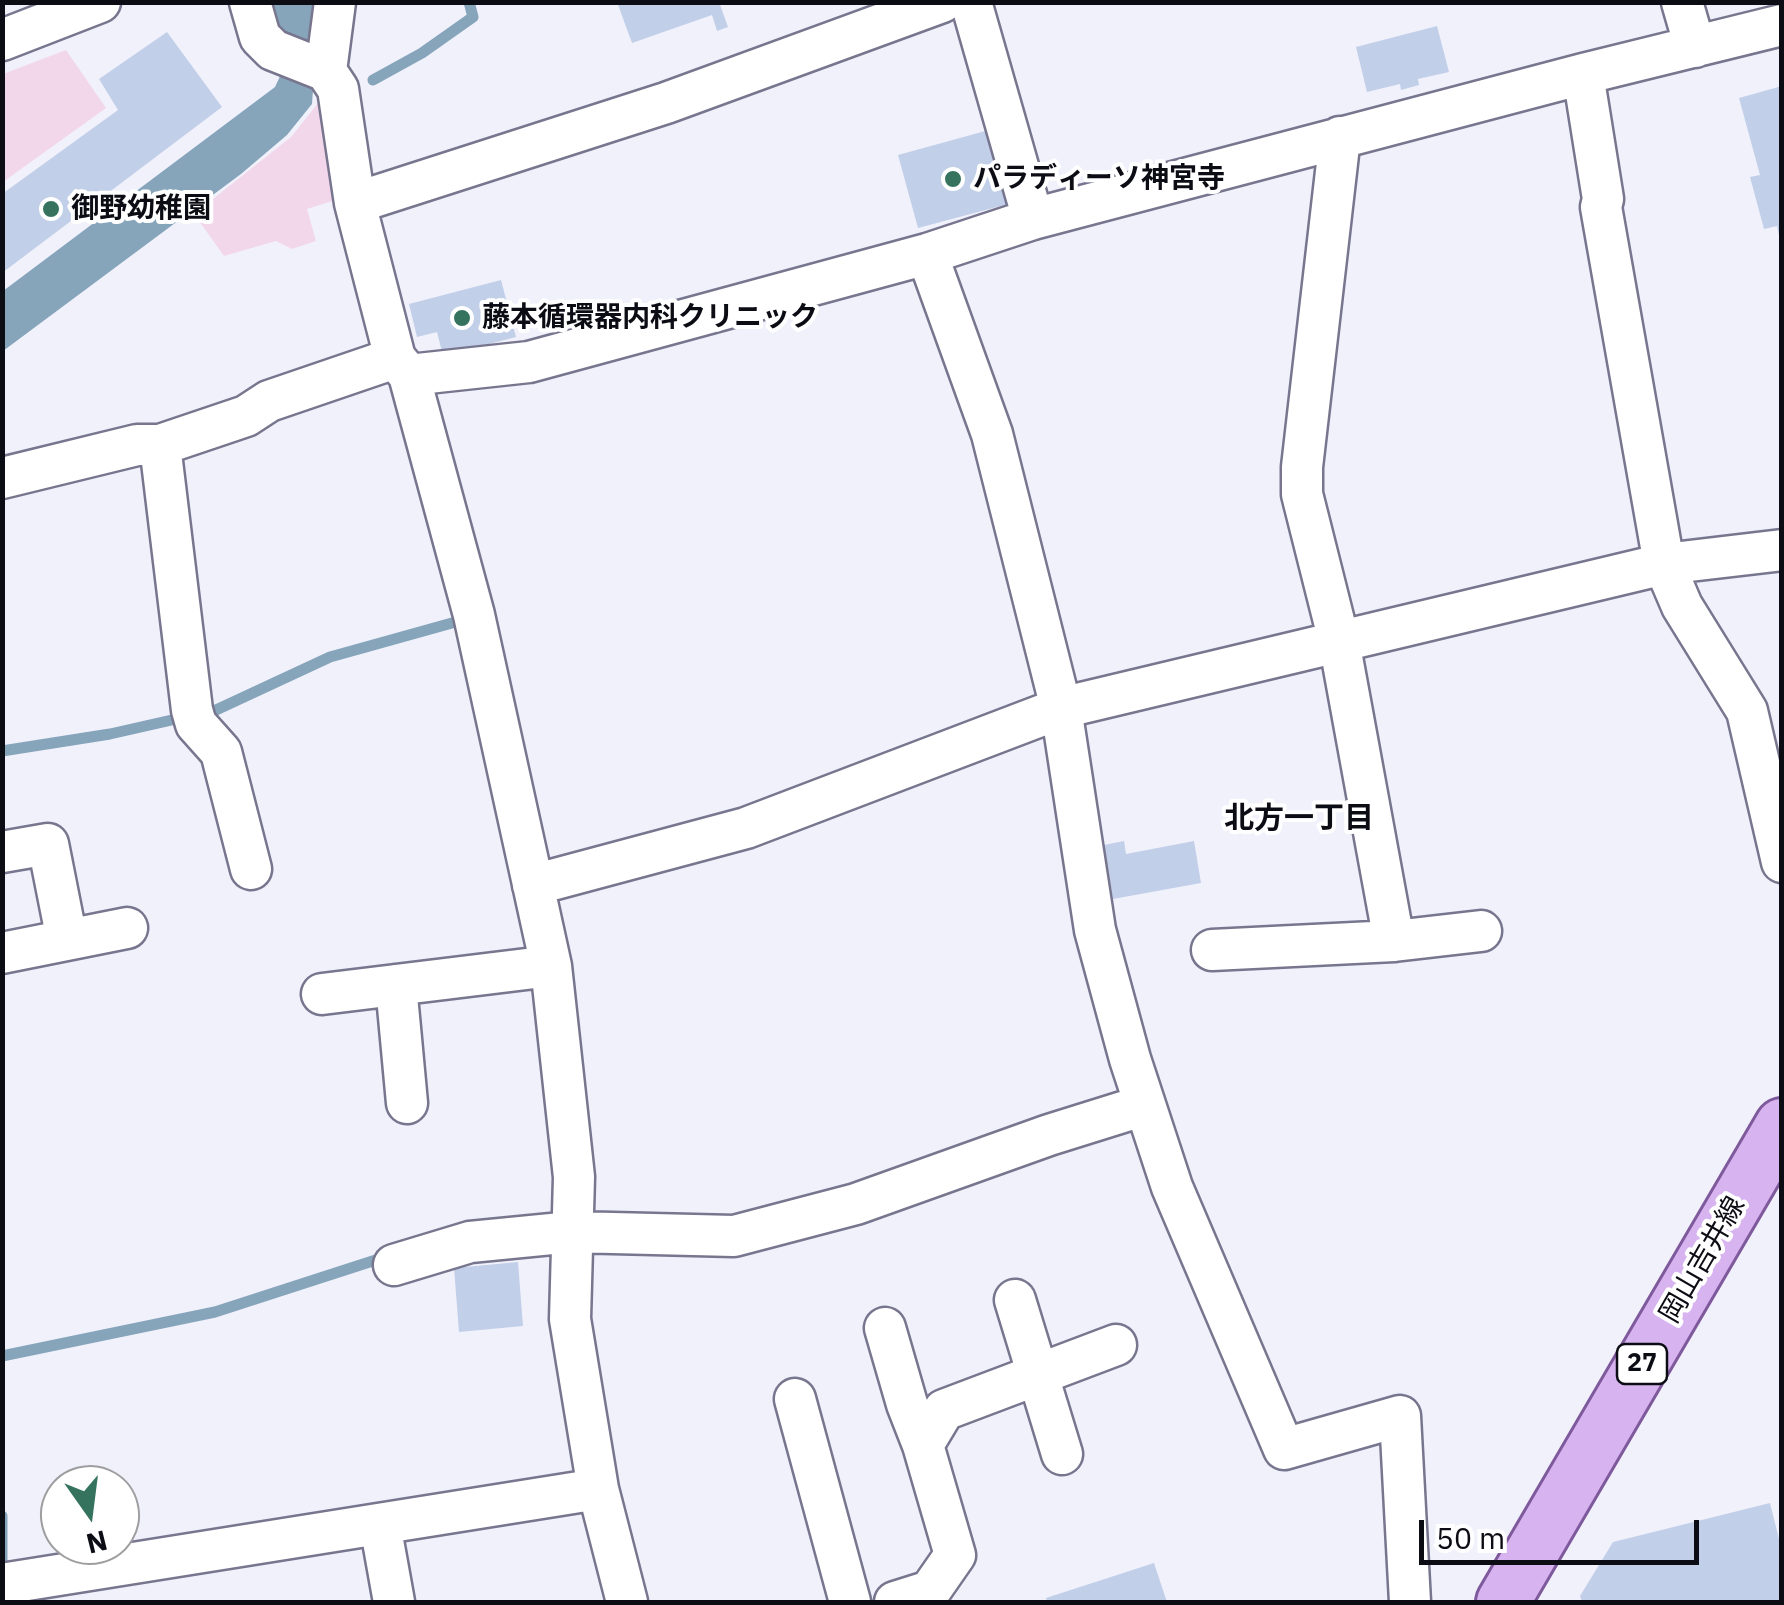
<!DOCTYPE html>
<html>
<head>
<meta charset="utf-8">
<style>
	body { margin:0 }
	#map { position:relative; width:1784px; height:1605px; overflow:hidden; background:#f1f1fc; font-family:"IBM Plex Sans",sans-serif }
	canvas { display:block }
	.frame { position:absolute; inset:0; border:5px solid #0c0c14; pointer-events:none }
	.north { position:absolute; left:40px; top:1465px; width:100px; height:100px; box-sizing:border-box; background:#fff; border:2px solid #9e9ea1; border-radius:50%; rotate:166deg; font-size:28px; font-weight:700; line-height:40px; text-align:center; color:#0c0c14 }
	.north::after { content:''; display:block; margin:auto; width:35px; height:45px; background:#36735e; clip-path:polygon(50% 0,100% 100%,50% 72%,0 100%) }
	.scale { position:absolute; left:1419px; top:1520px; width:280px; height:45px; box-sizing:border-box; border:5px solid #0c0c14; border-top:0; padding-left:12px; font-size:30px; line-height:35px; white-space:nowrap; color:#0c0c14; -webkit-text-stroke:8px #fff; paint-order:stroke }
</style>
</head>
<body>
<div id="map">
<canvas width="1784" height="1605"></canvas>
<div class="frame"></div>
<div class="north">N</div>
<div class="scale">50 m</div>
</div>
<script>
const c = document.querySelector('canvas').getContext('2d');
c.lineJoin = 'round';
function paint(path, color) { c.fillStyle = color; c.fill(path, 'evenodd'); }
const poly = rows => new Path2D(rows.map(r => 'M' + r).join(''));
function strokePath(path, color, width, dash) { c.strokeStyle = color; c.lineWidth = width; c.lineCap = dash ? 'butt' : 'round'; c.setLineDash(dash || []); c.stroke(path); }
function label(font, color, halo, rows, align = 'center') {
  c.font = font + ' "IBM Plex Sans","Noto Sans JP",sans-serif'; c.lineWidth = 8; c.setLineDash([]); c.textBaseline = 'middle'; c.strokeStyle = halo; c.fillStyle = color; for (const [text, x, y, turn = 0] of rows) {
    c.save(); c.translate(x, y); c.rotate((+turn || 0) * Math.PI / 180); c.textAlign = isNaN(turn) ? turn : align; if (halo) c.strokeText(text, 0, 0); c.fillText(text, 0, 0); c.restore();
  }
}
paint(poly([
	[66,50,106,108,3,182,3,74],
	[319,102,342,198,307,209,316,241,292,249,276,241,224,256,194,214,291,137]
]), '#f2d7eb');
paint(poly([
	[267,3,319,3,312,104,287,135,241,174,3,351,3,291,275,87,282,72]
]), '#86a5bb');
strokePath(poly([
	[373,80,422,53,473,17,469,2],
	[2,751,110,734,216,710,330,657,452,623],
	[2,1356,215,1312,385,1257],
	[2,1516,2,1572]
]), '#86a5bb', 11);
paint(poly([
	[617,2,719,2,728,27,717,31,712,15,632,43],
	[1437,26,1449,72,1418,79,1419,85,1401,90,1400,84,1367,92,1356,47],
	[167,32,222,107,2,273,2,194,118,110,99,79],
	[1782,86,1782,240,1780,240,1777,226,1764,229,1750,177,1760,175,1739,98],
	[989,130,1008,204,918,228,898,155],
	[501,280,516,337,443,356,437,332,417,337,409,304],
	[1124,841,1126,854,1194,841,1201,883,1113,899,1104,845],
	[518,1262,523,1326,459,1332,454,1268],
	[1770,1503,1782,1551,1782,1602,1582,1602,1580,1596,1613,1542],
	[1154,1563,1167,1602,1047,1602,1046,1598]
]), '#c2cfe8');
const minor = poly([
	[250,2,260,37,273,50,326,71,338,89,355,203,395,358,409,375,474,615,551,966,574,1177,570,1319,598,1489,627,1602],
	[971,2,1033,219],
	[1682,2,1695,47],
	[2,40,100,2],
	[326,71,335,2],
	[1583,74,1603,199,1601,207,1664,564,1682,606,1747,711,1782,862],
	[1340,137,1302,467,1302,494,1339,641,1394,941],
	[355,203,666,103,942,2],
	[927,254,992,434,1061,708,1095,930,1130,1059,1172,1187,1284,1449,1400,1416,1410,1602],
	[409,375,529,362,927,254,1033,219,1583,74,1782,25],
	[160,445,192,710,196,724,221,752,251,869],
	[2,478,137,445,160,445,246,416,269,401,395,358],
	[2,852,48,844,67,940],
	[533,885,746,828,1061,708,1664,564,1782,550],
	[1212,950,1394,941,1481,931],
	[2,953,127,928],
	[396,985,407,1103],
	[322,994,551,966],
	[394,1265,470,1242,572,1232,734,1236,856,1204,1049,1135,1145,1105],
	[1015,1300,1062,1454],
	[885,1328,907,1404,923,1445],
	[795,1399,850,1602],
	[380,1524,394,1602],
	[2,1584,598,1489],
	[895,1602,930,1591,955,1555,923,1445,944,1410,1116,1345]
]);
const major = poly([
	[1503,1602,1782,1125]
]);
strokePath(minor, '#77768e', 45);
strokePath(major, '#7e599b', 58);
strokePath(minor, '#fff', 40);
strokePath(major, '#d7b4ef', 52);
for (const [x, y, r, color] of [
	[953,179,10,"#36735e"],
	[51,209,10,"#36735e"],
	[462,318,10,"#36735e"]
]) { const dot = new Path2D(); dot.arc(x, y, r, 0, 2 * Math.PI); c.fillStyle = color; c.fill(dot); strokePath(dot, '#fff', 4); }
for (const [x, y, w] of [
	[1642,1364,50]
]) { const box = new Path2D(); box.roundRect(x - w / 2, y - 20, w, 40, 8); c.fillStyle = '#fff'; c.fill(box); strokePath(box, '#0c0c14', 2.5); }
label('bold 25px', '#0c0c14', null, [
	["27",1642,1364]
]);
label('bold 28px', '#0c0c14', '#fff', [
	["パラディーソ神宮寺",973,179],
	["御野幼稚園",71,209],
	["藤本循環器内科クリニック",482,318]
], 'left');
label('28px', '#0c0c14', '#fff', [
	["岡山吉井線",1703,1260,-60]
]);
label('bold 30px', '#0c0c14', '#fff', [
	["北方一丁目",1299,819]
]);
</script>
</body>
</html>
